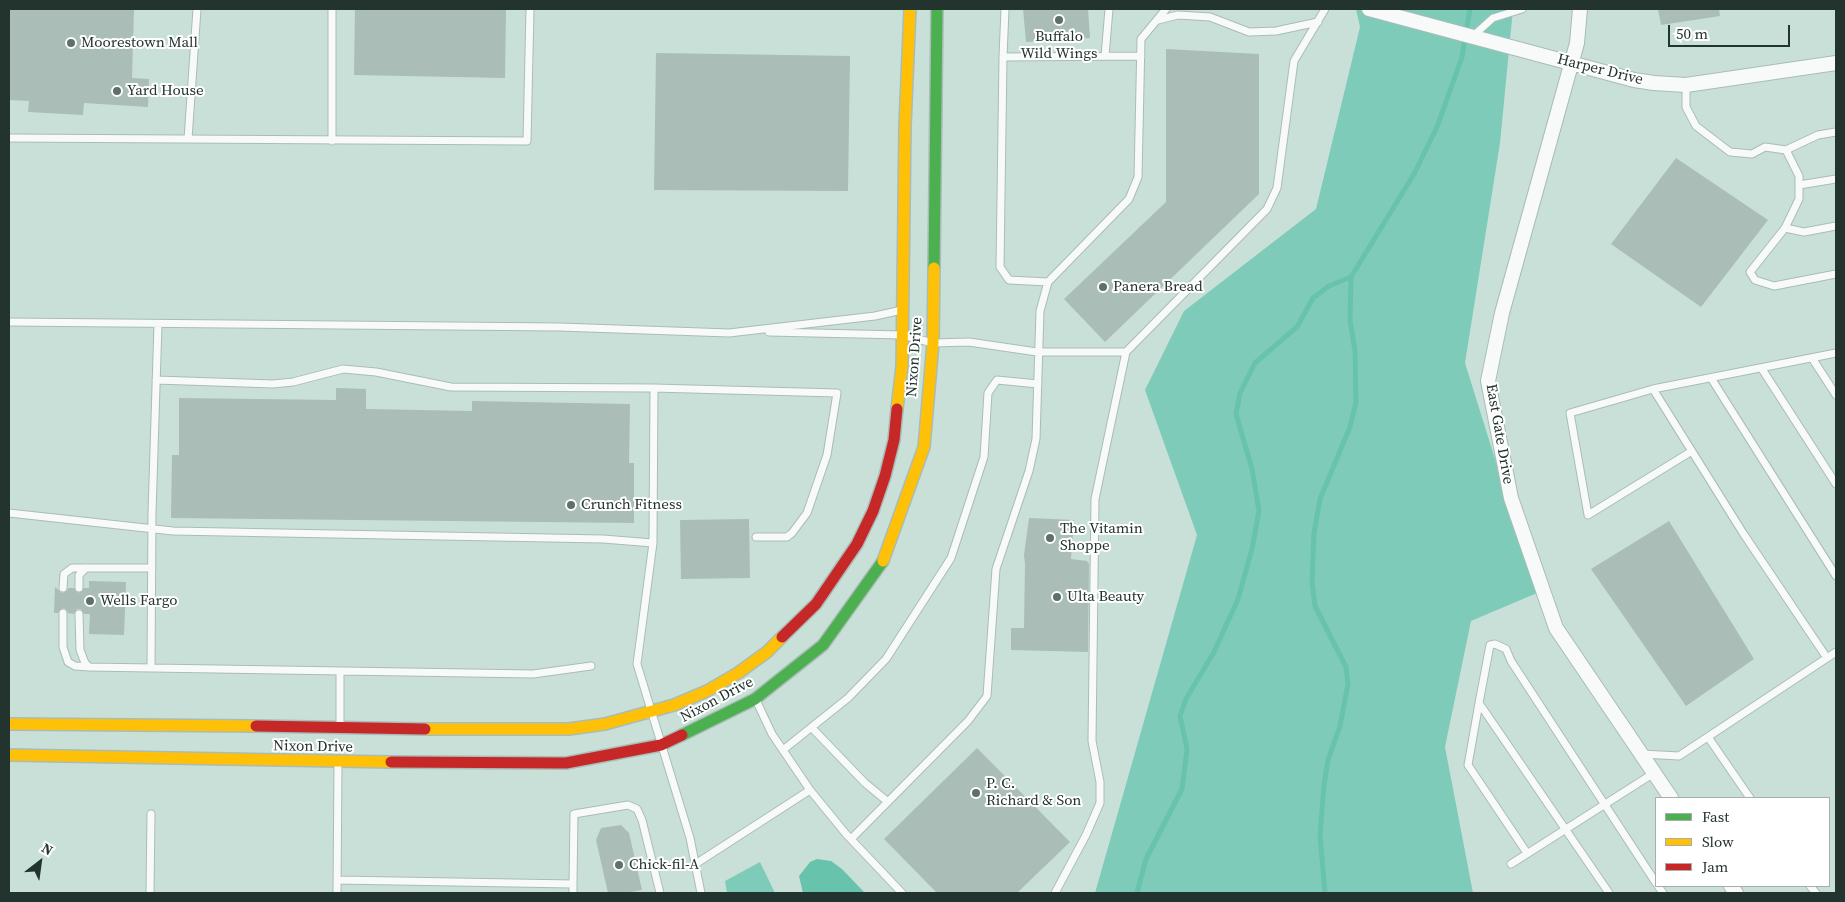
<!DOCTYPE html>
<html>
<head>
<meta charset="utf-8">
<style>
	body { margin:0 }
	#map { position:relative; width:1845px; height:902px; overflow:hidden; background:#c9e0d9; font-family:"Source Serif 4",serif }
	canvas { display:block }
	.frame { position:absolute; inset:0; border:10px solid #23342f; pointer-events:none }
	.legend { position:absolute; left:1655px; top:797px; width:175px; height:90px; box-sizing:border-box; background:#fff; border:1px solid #a7aeac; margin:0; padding:6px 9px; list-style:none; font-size:15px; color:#23342f }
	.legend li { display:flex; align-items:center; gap:10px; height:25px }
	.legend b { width:25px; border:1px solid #a7aeac }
	.north { position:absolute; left:15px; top:837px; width:50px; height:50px; -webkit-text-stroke:4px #fff; paint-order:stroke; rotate:30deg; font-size:14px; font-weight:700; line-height:20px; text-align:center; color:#23342f }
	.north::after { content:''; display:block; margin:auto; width:18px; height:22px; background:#23342f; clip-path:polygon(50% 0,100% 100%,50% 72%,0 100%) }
	.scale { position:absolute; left:1668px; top:25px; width:122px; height:22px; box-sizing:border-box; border:2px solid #23342f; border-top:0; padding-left:6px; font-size:15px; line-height:18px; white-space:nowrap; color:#23342f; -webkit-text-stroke:4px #fff; paint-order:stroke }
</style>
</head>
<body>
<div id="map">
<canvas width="1845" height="902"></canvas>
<div class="frame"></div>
<ul class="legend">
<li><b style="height:6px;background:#4caf50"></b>Fast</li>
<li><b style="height:6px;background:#ffc107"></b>Slow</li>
<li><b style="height:6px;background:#c62828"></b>Jam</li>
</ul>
<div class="north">N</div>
<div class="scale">50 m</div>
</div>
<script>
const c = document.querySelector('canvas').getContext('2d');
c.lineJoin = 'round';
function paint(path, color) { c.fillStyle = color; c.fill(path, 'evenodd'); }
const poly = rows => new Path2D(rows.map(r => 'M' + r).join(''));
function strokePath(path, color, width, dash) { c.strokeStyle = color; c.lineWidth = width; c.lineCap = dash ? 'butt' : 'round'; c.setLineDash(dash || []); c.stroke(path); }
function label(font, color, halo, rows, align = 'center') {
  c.font = font + ' "Source Serif 4",serif'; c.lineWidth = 4; c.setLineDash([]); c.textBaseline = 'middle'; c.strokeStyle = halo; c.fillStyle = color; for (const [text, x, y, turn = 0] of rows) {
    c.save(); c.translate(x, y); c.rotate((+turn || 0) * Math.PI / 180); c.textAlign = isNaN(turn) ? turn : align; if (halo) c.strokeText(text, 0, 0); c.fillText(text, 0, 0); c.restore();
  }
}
paint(poly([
	[1356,9,1513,9,1500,143,1465,363,1537,593,1471,621,1445,747,1473,893,1095,893,1197,535,1145,390,1184,311,1316,209,1360,27],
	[760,862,775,893,727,893,725,881]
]), '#7fcbb9');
paint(poly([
	[817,859,831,861,842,869,865,893,803,893,799,876,810,862]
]), '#68c3ad');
strokePath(poly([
	[1137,893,1146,859,1182,789,1187,749,1180,716,1186,699,1214,652,1238,599,1252,549,1259,511,1252,469,1236,414,1240,393,1255,363,1297,327,1313,298,1329,286,1351,277],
	[1325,893,1320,835,1324,785,1328,760,1340,726,1348,684,1346,667,1315,606,1312,582,1314,533,1320,499,1350,427,1356,402,1355,351,1350,320,1351,277,1414,174,1437,127,1462,57,1470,9]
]), '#68c3ad', 5);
paint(poly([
	[9,9,134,9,132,78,149,79,148,107,84,103,83,115,28,112,29,101,9,100],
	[355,9,506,9,505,78,354,75],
	[1023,9,1088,9,1090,38,1026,42],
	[1658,9,1719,9,1720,16,1661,25],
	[1166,49,1259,54,1259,194,1105,342,1064,299,1166,202],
	[656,53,850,56,848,191,654,190],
	[1676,158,1768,220,1701,307,1611,244],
	[336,388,366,389,366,409,472,411,472,401,630,404,629,463,634,463,634,523,171,518,172,455,179,455,179,398,336,400],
	[1029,518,1074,520,1071,559,1087,561,1089,564,1088,652,1011,650,1011,628,1024,628,1025,564,1024,555],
	[749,519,750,578,681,579,680,520],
	[1669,521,1754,659,1686,706,1591,569],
	[89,581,126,582,124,635,89,634,90,614,84,614,81,609,77,609,74,614,68,613,66,609,63,608,58,613,54,613,55,587,62,593,67,591,68,588,74,588,79,593,84,588,89,588],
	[977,748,1070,842,1017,893,937,893,884,839],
	[621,825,629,833,642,890,625,893,608,893,596,840,601,828]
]), '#aabdb7');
const lane = poly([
	[332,9,332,141],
	[1158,20,1178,15,1210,17,1249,32,1276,31,1318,22],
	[1473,36,1493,18,1522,9],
	[1105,56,1109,9],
	[1003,57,1005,9],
	[1686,85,1686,107,1696,126,1730,152,1752,154,1765,147,1786,150,1799,176,1799,199,1785,228,1750,272,1755,280,1774,286,1836,274],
	[9,138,527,141,530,9],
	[188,139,197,9],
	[1786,150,1818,135,1836,132],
	[1799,185,1836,179],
	[1785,228,1804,232,1836,226],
	[1048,282,1009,280,1000,267,1003,57,1141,56],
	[9,322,560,327,729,333,875,316,902,310],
	[769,332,902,335,933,343,969,342,1037,352,1126,352],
	[1812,358,1836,395],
	[1762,369,1836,484],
	[1711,378,1836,576],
	[156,380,273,384,293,382,343,369,376,372,451,387,654,388,653,543,637,664,690,838,701,893],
	[654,388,837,393,827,455,807,513,792,533,787,537,756,537],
	[1653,389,1570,413,1588,515,1692,451],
	[9,513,173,531,603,539,653,543],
	[63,588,64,574,72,568,152,568],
	[79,588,79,575,86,568],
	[63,613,63,647,68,662,75,666,89,667],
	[79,614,80,650,85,663,89,667,533,674,591,666],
	[1827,658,1743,533,1653,389,1836,353],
	[151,668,152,513,158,324],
	[756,700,772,734,810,790,846,834,902,893],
	[1479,703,1468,765,1527,853],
	[340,726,340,671],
	[812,728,865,783,888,802],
	[1708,737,1750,798],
	[783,750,848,698,886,659,951,558,984,457,988,393,997,380,1038,384],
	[1642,754,1679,756,1836,652],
	[851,839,968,721,987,696,996,569,1029,471,1036,439,1040,311,1048,282,1129,199,1138,177,1141,39,1166,9],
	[697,863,810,790],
	[1511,864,1654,773],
	[337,880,573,884,573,893],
	[573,884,574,814,628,805,637,809,642,820,660,893],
	[1658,886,1663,893],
	[1810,886,1816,893],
	[150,893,151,814],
	[337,893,338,763],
	[1055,893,1086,835,1100,803,1100,782,1092,741,1095,499,1126,352,1267,209,1277,188,1294,61,1325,9],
	[1609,893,1479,703,1490,645,1495,644,1506,649,1511,661,1656,883]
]);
const street = poly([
	[1369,9,1634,80,1654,83,1686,85,1836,63],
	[1580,9,1577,43,1502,313,1488,381,1511,498,1556,628,1671,798],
	[1731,886,1736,893]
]);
const fast = poly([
	[934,268,937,9],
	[682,735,755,699,823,645,883,561]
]);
const slow = poly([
	[897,409,902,366,905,125,910,9],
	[883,561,924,447,933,343,934,268],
	[9,724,256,726],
	[425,729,569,729,605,724,674,705,707,691,738,673,767,652,782,637],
	[9,755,391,762]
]);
const jam = poly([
	[782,637,816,604,857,544,873,511,885,476,894,440,897,409],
	[256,726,425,729],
	[391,762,566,763,661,745,682,735]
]);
strokePath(lane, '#aabcb7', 9);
strokePath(street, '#aabcb7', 16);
strokePath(fast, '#aabcb7', 14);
strokePath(slow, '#aabcb7', 14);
strokePath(jam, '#aabcb7', 14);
strokePath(lane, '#f7faf9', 7);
strokePath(street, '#f7faf9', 14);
strokePath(fast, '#4caf50', 11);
strokePath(slow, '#ffc107', 11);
strokePath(jam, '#c62828', 11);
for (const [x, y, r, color] of [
	[1059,20,5,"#5d706a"],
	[71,43,5,"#5d706a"],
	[117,91,5,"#5d706a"],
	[1103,287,5,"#5d706a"],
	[571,505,5,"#5d706a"],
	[1050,538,5,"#5d706a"],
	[1057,597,5,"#5d706a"],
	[90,601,5,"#5d706a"],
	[976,793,5,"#5d706a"],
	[619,865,5,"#5d706a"]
]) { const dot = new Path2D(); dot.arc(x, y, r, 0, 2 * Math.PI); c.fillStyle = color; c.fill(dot); strokePath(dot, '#fff', 2); }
label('15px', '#23342f', '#fff', [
	["Buffalo",1059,37,"center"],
	["Wild Wings",1059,54,"center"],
	["Moorestown Mall",81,43],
	["Yard House",127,91],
	["Panera Bread",1113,287],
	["Crunch Fitness",581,505],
	["The Vitamin",1060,529],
	["Shoppe",1060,546],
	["Ulta Beauty",1067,597],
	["Wells Fargo",100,601],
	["P. C.",986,784],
	["Richard & Son",986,801],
	["Chick-fil-A",629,865]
], 'left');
label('15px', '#23342f', '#fff', [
	["Harper Drive",1600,70,14],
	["Nixon Drive",915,357,-86],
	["East Gate Drive",1499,434,80],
	["Nixon Drive",717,700,-28],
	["Nixon Drive",313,747,1]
]);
</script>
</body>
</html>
